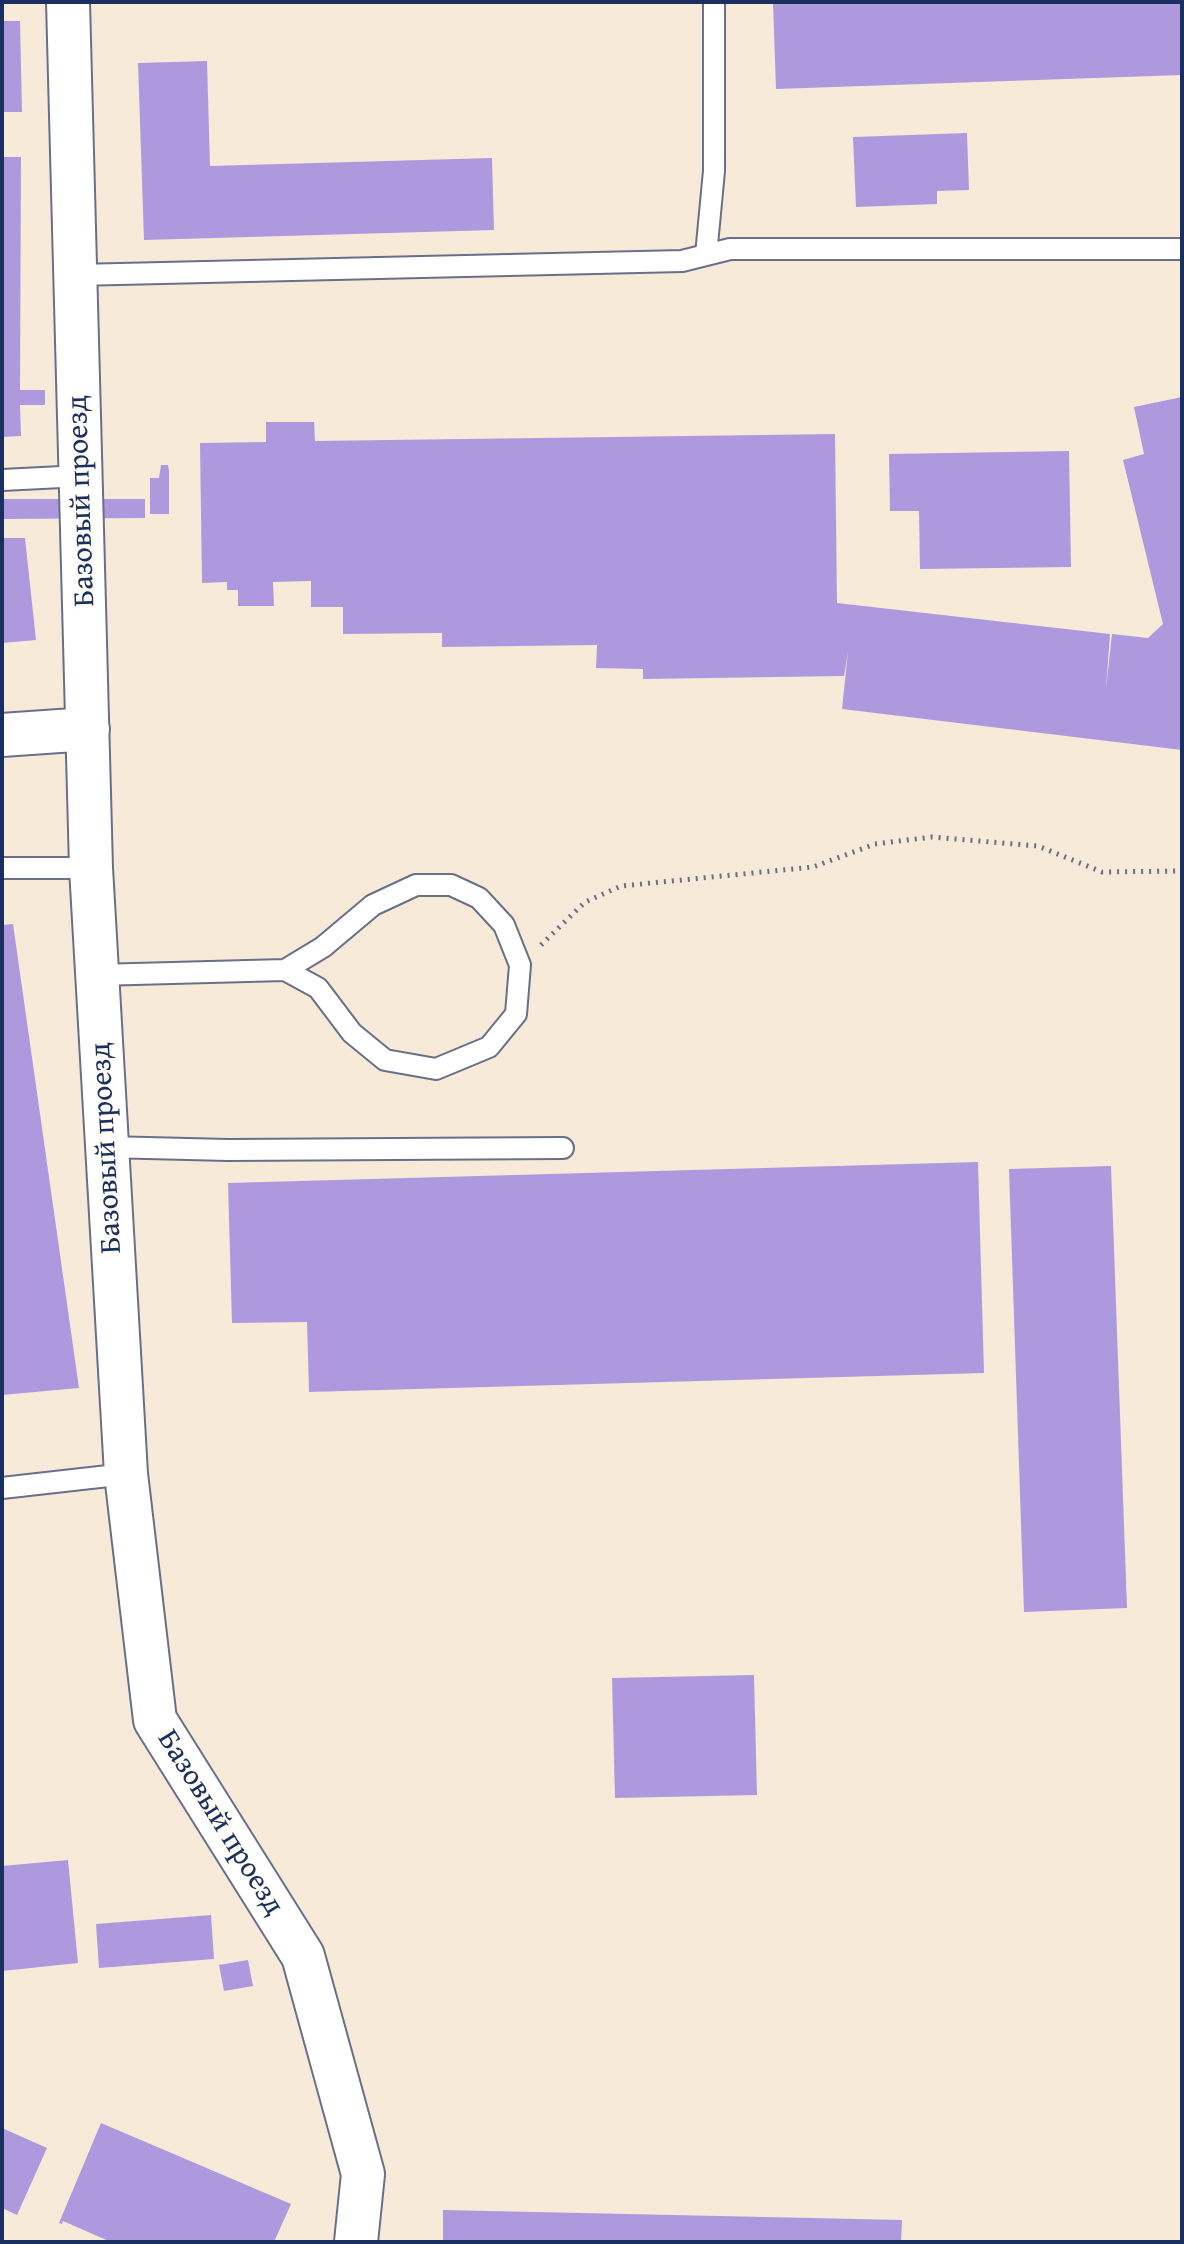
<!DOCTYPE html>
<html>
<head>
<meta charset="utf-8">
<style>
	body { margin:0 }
	#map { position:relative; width:1184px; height:2244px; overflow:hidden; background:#f8ead8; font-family:"Gentium Book Plus",serif }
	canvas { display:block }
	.frame { position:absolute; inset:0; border:4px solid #1b2f5e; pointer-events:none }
</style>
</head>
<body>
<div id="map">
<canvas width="1184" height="2244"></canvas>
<div class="frame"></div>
</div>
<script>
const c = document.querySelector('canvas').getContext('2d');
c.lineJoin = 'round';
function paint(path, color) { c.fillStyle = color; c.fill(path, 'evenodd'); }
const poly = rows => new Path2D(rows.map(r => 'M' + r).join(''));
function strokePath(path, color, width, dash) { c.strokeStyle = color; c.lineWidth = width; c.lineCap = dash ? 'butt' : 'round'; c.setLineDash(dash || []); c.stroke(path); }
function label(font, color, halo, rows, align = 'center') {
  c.font = font + ' "Gentium Book Plus",serif'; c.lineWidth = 6; c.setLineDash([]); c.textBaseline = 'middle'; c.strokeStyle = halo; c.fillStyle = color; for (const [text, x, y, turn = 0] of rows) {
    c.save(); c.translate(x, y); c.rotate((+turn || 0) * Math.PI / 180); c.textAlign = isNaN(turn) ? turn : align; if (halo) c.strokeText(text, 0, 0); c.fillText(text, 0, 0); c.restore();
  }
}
paint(poly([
	[773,2,1182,2,1182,75,776,89],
	[2,21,20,21,22,112,2,112],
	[207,61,210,166,492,158,494,230,144,240,138,63],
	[967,133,969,190,937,191,937,204,856,207,853,137],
	[2,157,21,157,20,390,45,390,45,405,20,405,21,436,2,437],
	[1182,397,1182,750,842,709,848,652,844,676,643,679,643,669,596,668,597,645,442,647,442,633,343,634,343,607,311,607,311,581,273,582,274,606,238,606,238,590,227,590,227,582,202,583,200,443,266,442,266,422,314,422,315,441,835,434,837,603,1110,634,1106,689,1112,634,1148,638,1163,624,1123,460,1144,454,1134,407],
	[1069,451,1071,567,920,569,919,511,890,511,889,454],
	[161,465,168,465,169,471,169,514,150,514,150,478,159,478],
	[2,499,145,499,145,518,2,519],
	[2,538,25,538,36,640,2,643],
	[13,924,79,1388,2,1395,2,925],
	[978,1162,984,1373,309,1392,307,1322,232,1323,228,1183],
	[1111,1166,1127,1608,1024,1612,1009,1169],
	[754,1675,757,1795,615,1798,612,1678],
	[68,1860,78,1963,2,1971,2,1866],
	[211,1915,214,1959,99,1968,96,1924],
	[248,1960,253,1986,224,1991,219,1965],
	[101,2123,291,2204,274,2242,111,2242,63,2221,62,2224,59,2223],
	[2,2128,47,2148,17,2215,2,2208],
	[443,2210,902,2220,901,2242,443,2242]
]), '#ae99df');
const lane = poly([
	[706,255,714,171,714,2],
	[76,275,682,261,730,249,1182,249],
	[2,480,82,476],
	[2,868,91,868],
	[97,975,285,970,318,988,352,1033,385,1060,436,1069,489,1047,516,1014,520,965,504,925,479,898,451,885,416,885,373,905,323,947,285,970],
	[106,1147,228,1150,563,1148],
	[2,1488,126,1474]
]);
const street = poly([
	[68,2,91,868,126,1474,155,1720,303,1956,363,2174,356,2242],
	[2,735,88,729]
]);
strokePath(lane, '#687089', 24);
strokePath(street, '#687089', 46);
strokePath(poly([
	[541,945,585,902,621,886,813,867,875,844,932,837,1038,846,1102,872,1182,871]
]), '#687089', 5, [2, 6]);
strokePath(lane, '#fff', 20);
strokePath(street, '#fff', 42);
label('30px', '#1b2f5e', '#fdfcf7', [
	["Базовый проезд",82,501,-92],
	["Базовый проезд",107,1148,-93],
	["Базовый проезд",220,1823,58]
]);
</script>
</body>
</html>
